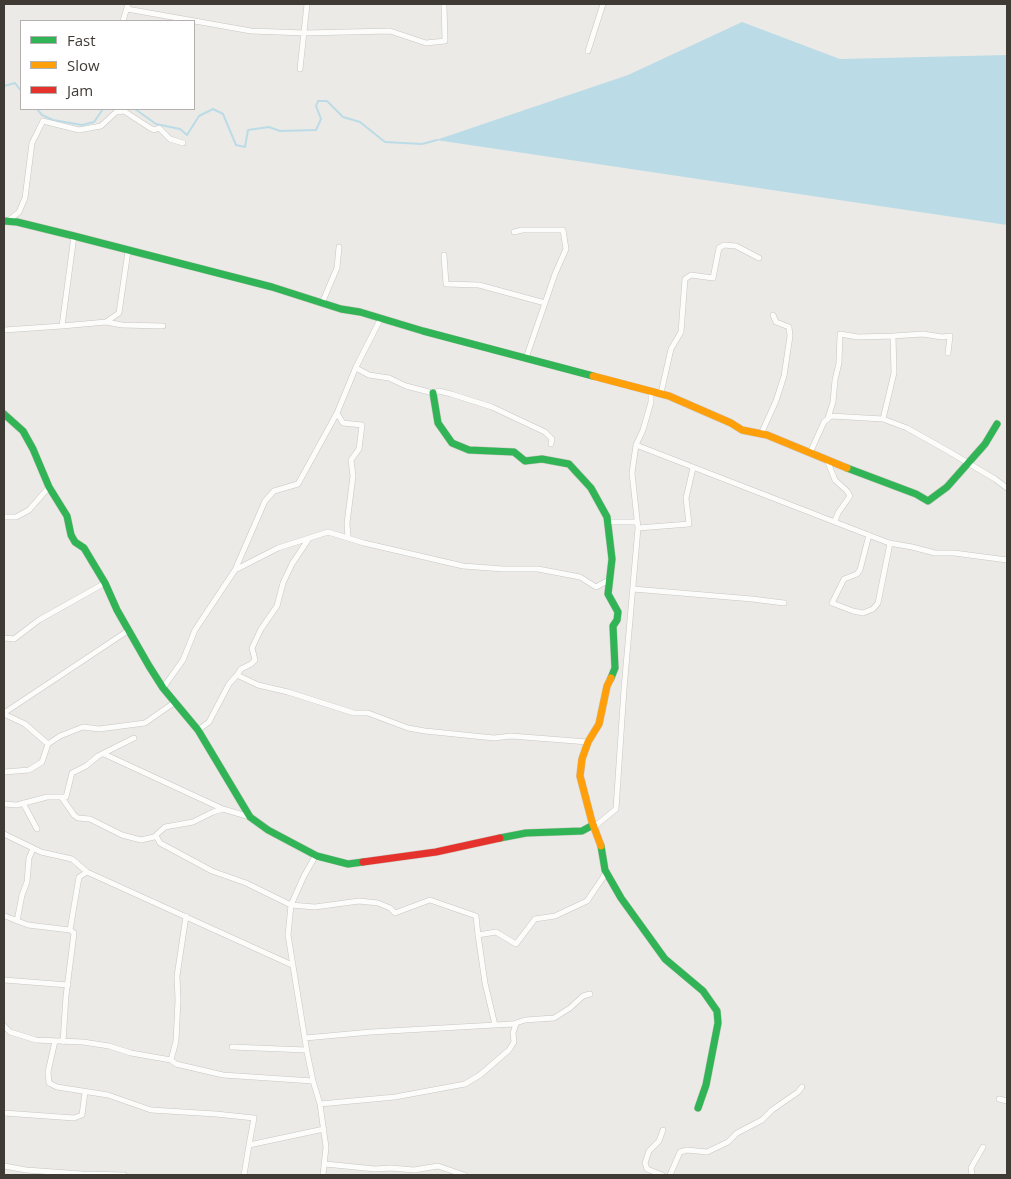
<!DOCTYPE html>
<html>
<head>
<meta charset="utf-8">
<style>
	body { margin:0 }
	#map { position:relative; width:1011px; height:1179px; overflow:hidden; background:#eceae7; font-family:"Open Sans",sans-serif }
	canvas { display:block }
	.frame { position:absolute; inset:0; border:5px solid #403a34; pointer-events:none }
	.legend { position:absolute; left:20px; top:20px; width:175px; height:90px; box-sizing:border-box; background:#fff; border:1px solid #b3b0ae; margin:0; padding:6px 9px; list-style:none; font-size:15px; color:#403a34 }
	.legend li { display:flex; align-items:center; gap:10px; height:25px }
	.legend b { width:25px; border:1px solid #b3b0ae }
</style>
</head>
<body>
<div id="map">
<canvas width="1011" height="1179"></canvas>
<div class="frame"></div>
<ul class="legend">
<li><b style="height:6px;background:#30b455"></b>Fast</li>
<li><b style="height:6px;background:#ff9f0a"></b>Slow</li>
<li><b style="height:6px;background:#e5322d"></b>Jam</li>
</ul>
</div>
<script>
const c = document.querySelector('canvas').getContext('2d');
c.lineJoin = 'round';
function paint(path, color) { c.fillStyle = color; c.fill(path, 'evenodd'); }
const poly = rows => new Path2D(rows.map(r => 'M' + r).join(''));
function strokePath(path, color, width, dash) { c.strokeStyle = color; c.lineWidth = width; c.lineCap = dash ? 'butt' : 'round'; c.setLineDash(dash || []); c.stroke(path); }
paint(poly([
	[742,22,840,59,1007,55,1007,225,436,140,628,75]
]), '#bbdce6');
strokePath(poly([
	[4,86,15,83,21,91],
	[37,109,42,115,53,120,82,125,94,122,103,109],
	[135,109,156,124,180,129,187,135,199,116,213,109,223,114,236,145,245,147,248,130,269,127,280,131,316,130,321,119,316,106,318,101,327,101,343,117,360,122,385,142,422,144,437,140]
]), '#bbdce6', 2);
const street = poly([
	[127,9,251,31,305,33,390,31,426,43,445,41,444,4],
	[123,21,128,4],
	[588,51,603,4],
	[300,69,307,4],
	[8,221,19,212,25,198,32,143,43,121,79,130,101,126,116,112,124,111,150,128,154,130,159,128,170,139,183,143],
	[514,232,522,230,563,230,566,249,555,274,526,358],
	[444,255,446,284,479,285,545,303],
	[322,303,337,268,339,247],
	[106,322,122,325,163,326],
	[62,326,106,322,119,313,128,251],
	[4,330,62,326,74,236],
	[356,368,369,375,389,378,406,386,433,393,439,391,451,394,492,407,545,432,552,439,551,444],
	[661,393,671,349,681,332,685,279,691,275,713,278,719,248,724,245,736,246,759,258],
	[828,418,833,402,835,380,839,363,840,334,858,337,893,336],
	[883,419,894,373,893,336,923,334,942,337,950,336,948,353],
	[761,434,776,401,784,376,790,336,789,327,776,322,773,315],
	[636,445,889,543,912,547,935,553,954,553,1007,560],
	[810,453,824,422,831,416,883,419,907,428,948,451,995,479,1007,488],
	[827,460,835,480,847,491,850,496,838,513,835,521],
	[4,517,16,517,29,510,49,487],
	[608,522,637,522],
	[638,528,689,524,686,498,693,468],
	[869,535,860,570,857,574,844,579,832,603,853,611,863,613,873,609,878,603,890,543],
	[348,538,347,523,353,476,351,460,359,449,362,425,343,423,337,413,356,367,381,318],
	[235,570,265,501,274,491,298,484,337,413],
	[633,589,752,599,784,603],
	[4,638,14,639,39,620,105,583],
	[237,675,241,669,251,664,255,660,252,648,261,629,277,606,283,583,292,564,308,540],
	[163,688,183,660,195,630,235,570,278,548,328,532,364,543,463,566,503,569,538,569,580,577,596,587,609,580],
	[4,713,129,630],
	[4,714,25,724,48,744],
	[198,730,209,722,229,684,237,675,258,685,288,692,354,713,368,713,408,728,425,731,494,738,511,736,588,742],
	[104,754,223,809],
	[4,772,29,770,42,762,48,744,60,736,83,727,99,729,145,723,175,702],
	[62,798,74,815,78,818,90,819,122,835,141,840,154,837,165,827,193,822,213,812,223,809,250,817],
	[23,803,37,829],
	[4,804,17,805,47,797,66,797,72,773,86,766,98,756,134,738],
	[594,827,616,809,624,689,638,528,632,473,636,445,643,430,651,402,651,391],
	[4,834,41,852,72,859,87,872,292,965],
	[156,836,160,843,212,871,246,883,291,905,315,907,359,901,378,903,390,908,395,913,430,900,476,916,478,935,496,932,516,944,535,919,555,916,587,901,606,873],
	[316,855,304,876,291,905,288,935,307,1052,313,1081,320,1104,324,1133,326,1147,323,1175],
	[5,916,28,925,70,930,74,933,66,996,63,1042],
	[17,921,22,895,27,882,29,858,33,849],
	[70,930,79,877,87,872],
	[478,935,485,983,495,1025],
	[4,980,68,985],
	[4,1026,10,1032,36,1040,83,1042,109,1046,131,1053,171,1060,176,1064,223,1075,313,1081],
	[305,1038,371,1032,513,1024,525,1020,554,1018,570,1008,583,996,590,994],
	[55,1041,48,1072,49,1083,57,1087,108,1095,151,1110,216,1114,254,1118,249,1145,324,1129],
	[232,1047,306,1050],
	[171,1060,176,1041,178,1000,177,976,186,916],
	[999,1099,1007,1101],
	[320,1104,395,1097,465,1084,480,1075,509,1050,514,1042,513,1033,516,1024],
	[4,1113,74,1118,82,1115,85,1092],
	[325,1164,375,1169,391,1168,414,1170,438,1166,464,1175],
	[4,1166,26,1170,82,1174,124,1175],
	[244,1175,249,1145],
	[662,1175,647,1169,645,1163,649,1151,659,1141,663,1130],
	[670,1175,680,1152,687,1150,707,1152,728,1142,737,1133,762,1120,772,1110,798,1092,802,1087],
	[972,1175,971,1168,983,1147]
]);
const fast = poly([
	[4,221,17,222,74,236,272,287,341,309,360,312,423,331,593,376],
	[433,393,438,423,452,443,469,450,514,452,525,461,542,459,569,464,591,488,607,517,612,559,608,594,618,612,617,620,613,626,615,668,611,678],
	[4,414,23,431,33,449,49,487,67,516,71,535,75,542,84,548,105,583,117,610,149,666,163,688,198,730,250,817,268,830,317,856,348,864,363,862],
	[847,468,916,494,928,501,947,487,985,444,997,424],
	[500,838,526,833,582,831,593,825],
	[601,846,605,870,621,898,665,959,703,991,717,1011,718,1023,706,1085,698,1108]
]);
const slow = poly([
	[593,376,669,396,731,423,742,430,767,435,847,468],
	[601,846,592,822,580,776,582,759,588,742,599,724,607,686,611,678]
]);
const jam = poly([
	[363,862,436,852,500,838]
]);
strokePath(street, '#c8c6c3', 6);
strokePath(fast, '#ccc7c0', 8);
strokePath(slow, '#ccc7c0', 8);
strokePath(jam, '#ccc7c0', 8);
strokePath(street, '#fcfcfb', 5);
strokePath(fast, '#30b455', 7);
strokePath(slow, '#ff9f0a', 7);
strokePath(jam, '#e5322d', 7);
</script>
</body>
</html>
